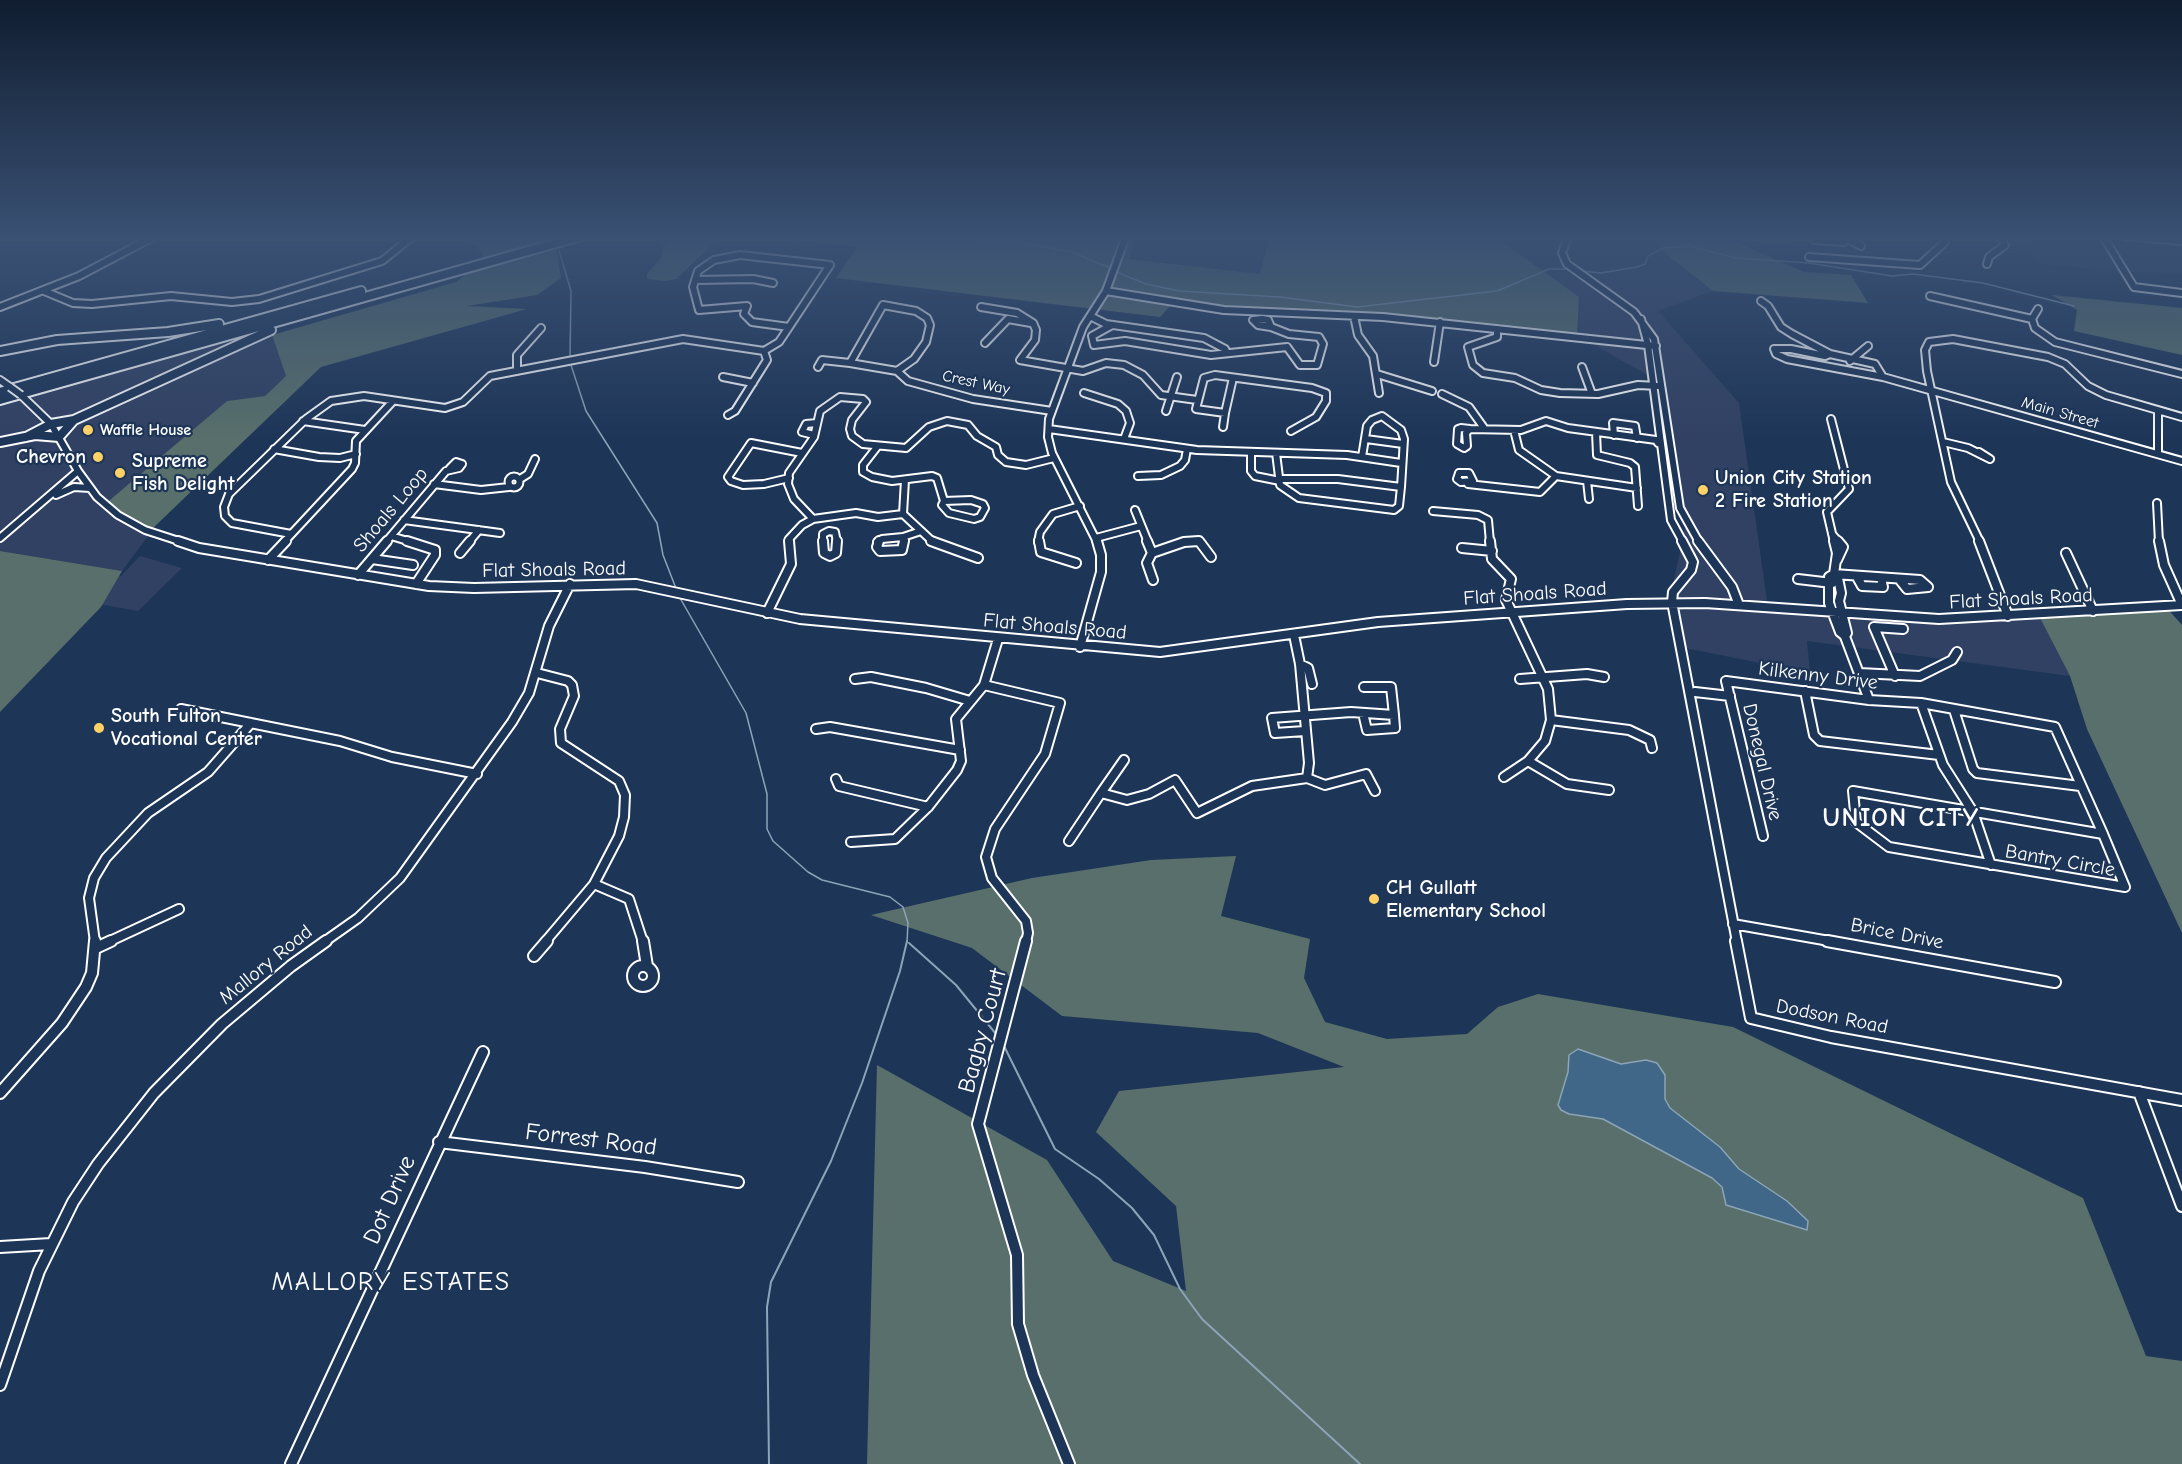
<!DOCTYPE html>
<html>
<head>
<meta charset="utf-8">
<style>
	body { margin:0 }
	canvas { display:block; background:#1d3557 }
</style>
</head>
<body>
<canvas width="2182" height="1464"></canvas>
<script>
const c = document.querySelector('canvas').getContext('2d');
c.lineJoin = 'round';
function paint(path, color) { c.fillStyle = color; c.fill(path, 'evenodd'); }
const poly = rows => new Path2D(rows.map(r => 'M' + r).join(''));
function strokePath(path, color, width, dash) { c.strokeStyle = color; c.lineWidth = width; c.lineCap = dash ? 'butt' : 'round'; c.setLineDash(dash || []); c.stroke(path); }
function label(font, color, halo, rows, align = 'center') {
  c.font = font + ' "Comic Neue",sans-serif'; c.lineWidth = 4.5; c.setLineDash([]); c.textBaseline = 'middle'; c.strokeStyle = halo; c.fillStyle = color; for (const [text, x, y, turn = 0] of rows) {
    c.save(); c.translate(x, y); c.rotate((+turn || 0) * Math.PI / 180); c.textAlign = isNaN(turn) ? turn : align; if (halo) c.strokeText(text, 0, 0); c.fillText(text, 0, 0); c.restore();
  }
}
paint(poly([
	[1135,236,1270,236,1261,274,1128,259],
	[1448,236,1658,236,1661,250,1713,291,1658,311,1739,403,1768,608,1940,620,2039,616,2070,676,1807,641,1810,673,1675,646,1669,603,1685,528,1668,453,1660,382,1577,335,1579,297,1507,245],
	[2020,236,2182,236,2182,273,2123,272,2037,263],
	[272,335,286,376,265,396,227,401,104,506,117,519,152,531,122,571,0,551,0,402,206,347],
	[0,553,121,576,140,556,182,568,138,611,42,594]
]), '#314163');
paint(poly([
	[471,236,552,236,556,244,561,278,537,295,467,306,527,309,321,367,151,530,117,519,104,505,227,401,265,396,286,376,272,335,456,282,484,260,482,252,472,243],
	[683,236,722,236,676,279,666,281,647,279,647,274,661,258,663,246,674,238],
	[761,236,1135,236,1129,259,1260,274,1270,236,1448,236,1507,245,1579,297,1577,335,1470,325,1172,304,1160,317,836,278,857,247],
	[1658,236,1788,236,1791,244,1731,240,1804,272,1851,275,1868,303,1713,291,1661,250],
	[2052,295,2182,308,2182,355,2074,331,2077,310],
	[0,551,122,571,101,607,0,712],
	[2165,606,2182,625,2182,933,2087,729,2070,676,2039,616],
	[1236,856,1221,916,1310,939,1304,978,1325,1022,1387,1039,1467,1034,1498,1007,1538,994,1733,1027,2083,1198,2146,1356,2182,1361,2182,1464,867,1464,877,1065,1047,1160,1113,1261,1186,1291,1176,1206,1096,1132,1119,1091,1344,1067,1258,1033,1062,1016,972,948,871,915,1032,878,1151,860]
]), '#586f6b');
const water = poly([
	[1578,1049,1621,1064,1646,1060,1657,1063,1665,1075,1665,1099,1670,1108,1720,1147,1739,1169,1787,1201,1808,1221,1807,1230,1726,1205,1722,1187,1712,1178,1603,1119,1569,1114,1561,1110,1558,1105,1568,1072,1569,1055,1578,1049]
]);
paint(water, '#406787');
strokePath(water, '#8ca4b7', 1.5);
strokePath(poly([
	[882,236,1019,242,1072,252,1110,268],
	[1690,245,1696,236],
	[558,247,571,291,570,357],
	[1114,271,1146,284,1179,291,1280,297,1357,307,1497,291,1549,269,1570,269],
	[1581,271,1601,273,1637,267,1645,264,1648,256,1663,248,1689,246,1736,258,1809,263,1892,276,1913,274,1983,283,2074,306],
	[570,362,586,411,657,523,663,555,677,591],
	[680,598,746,713,767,794,767,829,773,841,808,872,822,880,890,897,903,907,908,923,907,942]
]), '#8ca4b7', 1.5);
strokePath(poly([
	[909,943,956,985,996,1034],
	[1004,1046,1055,1149,1099,1179,1132,1208,1154,1235,1180,1289,1202,1319,1360,1464],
	[769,1464,767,1307,771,1282,831,1161,862,1083,900,971,907,941]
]), '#8ca4b7', 2);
const minorFar2 = poly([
	[1568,236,1562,253,1567,264,1634,312,1654,339,1680,508,1699,542],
	[2103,236,2134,287,2182,293],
	[2125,236,2182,241],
	[1814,240,1844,242,1856,236],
	[1850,240,1861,246],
	[740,255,830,265,789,327,752,322,744,314,747,306,699,310,693,287,698,271,714,260,740,255],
	[1809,257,1920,265,1945,242,1946,236],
	[1987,264,1989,257,2005,245,2000,236],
	[695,280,753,279,773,283],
	[44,291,73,303,92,304,171,296,232,302,259,299,382,261,413,236],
	[1106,291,1224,310,1383,317,1656,346],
	[1930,296,2032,319],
	[1761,301,1768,306,1781,327,1792,334,1830,354,1875,364,1883,377,2182,461],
	[883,305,916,311,927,318,930,325,926,342,914,359,897,371,850,363,883,305],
	[0,307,79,276,155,236],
	[981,307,1017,313,1033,323,1036,330,1035,340,1020,360,1083,371,1106,363,1124,365,1143,375,1161,395,1197,400],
	[2038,309,2032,319,2035,328,2055,342,2182,374],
	[1090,316,1106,324,1204,338,1225,349,1227,353],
	[1354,316,1358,335,1373,356,1379,393],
	[1262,319,1268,320,1271,327,1258,325,1253,320,1262,319],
	[1641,319,1648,345,1671,520,1683,542],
	[1112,325,1092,336,1094,345,1125,341,1211,355,1287,347],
	[1271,327,1289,334],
	[1497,329,1497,337,1468,347,1473,365,1483,373,1515,378,1541,390,1560,393,1598,394,1638,385,1658,386],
	[985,343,1008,319,1031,323],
	[1287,347,1300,365,1317,365,1323,344,1319,337,1289,334],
	[1830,354,1825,356,1791,349,1774,349,1776,354,1787,359,1883,377],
	[1850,361,1868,346],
	[1434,362,1440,322],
	[818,367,822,360,850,363],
	[1582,367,1592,394],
	[517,371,517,355,541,328],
	[897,371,908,381,973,399,1052,411],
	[1377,374,1432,391],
	[723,377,753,383],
	[1233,378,1225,413,1196,409,1204,378,1215,375,1312,388,1326,393,1326,401,1316,417,1291,431],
	[0,380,10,387],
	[1084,393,1118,404,1126,411,1130,423,1124,439],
	[1442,394,1469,407,1484,428],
	[21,395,51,424,78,471,97,497,118,515,145,530,182,542],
	[1166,411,1177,377],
	[2158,411,2158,454],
	[728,415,735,411,767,360,764,351,779,342,789,327],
	[1831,419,1849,489,1827,512,1834,542],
	[303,421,365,430],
	[1223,427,1225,413],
	[1461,428,1470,429,1466,433,1467,446,1464,448,1457,444,1458,429,1461,428],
	[1049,429,1197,450,1347,455,1401,463],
	[1470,429,1521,430,1546,421,1568,428,1656,440,1658,443],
	[1514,430,1519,450,1556,476,1637,488],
	[1596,432,1597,455,1630,463,1635,467,1638,506],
	[814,435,802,432,806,424,817,423],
	[1614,435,1613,423,1635,426,1637,438],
	[1366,439,1403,444],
	[1943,442,1968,448,1990,459,1979,452],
	[877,447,863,465,863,472,872,477,892,481,932,476,937,478,944,501],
	[274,449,319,457,340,458,356,454],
	[1251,453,1251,471,1255,476,1280,481],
	[1276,453,1280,485,1299,498,1394,510,1399,506,1401,487,1404,439,1401,430,1382,416,1372,420,1367,426,1362,457],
	[1459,473,1469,473,1473,481,1461,482,1457,479,1459,473],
	[1138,476,1161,475,1180,466,1185,460,1187,449],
	'508.5 482a5.5 5.5 0 1 1 11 0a5.5 5.5 0 1 1-11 0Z',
	[789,478,764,484,743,485,731,481,728,477,751,443,802,453],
	[520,479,528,474,535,459],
	[1279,479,1338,479,1401,487],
	[1587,481,1589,499],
	[434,484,481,490,509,487],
	[1468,484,1540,492,1556,476],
	[56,495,74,487,90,488],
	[971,500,983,504,985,508,980,517,974,519,949,513,942,505,944,501,971,500],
	[2157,503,2159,542],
	[1135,510,1148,542],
	[1433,511,1478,515,1488,520,1490,542],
	[903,514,905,480],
	[813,519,794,499,788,484,789,473,814,437,820,411,840,397,863,399,866,402,852,420,850,429,852,436,863,444,906,448,929,427,947,421,968,425,977,436,996,447,998,455,1006,462,1026,465,1054,458],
	[404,520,500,533],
	[291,534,232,523,225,516,224,507,229,494,306,419,331,401,364,396,445,408,463,402,490,376,683,339,764,351],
	[1832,534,1839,542],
	[391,536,411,542],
	[903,537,921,531],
	[0,538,78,471],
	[1096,538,1141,526],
	[284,542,352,469,355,463,356,441,393,401],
	[386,542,446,471,459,468,462,464,456,462,450,468],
	[469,542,479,530],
	[789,542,789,539,802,525,813,519,856,513,878,517,903,514,933,542],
	[823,542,823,534,829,531,835,532,837,542],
	[877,542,882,539,903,537,904,542],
	[1038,542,1040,532,1053,514,1080,506],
	[1097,542,1052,453,1048,437,1049,419,1083,327,1106,291,1126,236],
	[1183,542,1200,542],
	[1980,542,1951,482,1927,371,1925,350,1929,342,1953,339,2048,357,2065,364,2088,386,2106,395,2182,417]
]);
const minorFar1 = poly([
	[178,541,199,548,429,586,474,588,636,584,800,619,1160,652,1378,622,1627,604,1705,603,1939,619,2182,605],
	[407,541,435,550,435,555,416,584],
	[823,541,824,553,830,556,836,553,837,541],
	[879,541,877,547,880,551,902,550,904,541],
	[931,541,978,558],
	[1039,541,1041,552,1076,563],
	[1147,541,1152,553],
	[1490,541,1492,559,1511,579,1506,600,1548,689,1551,720,1545,741,1528,761,1504,777],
	[1682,541,1693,562,1691,570,1673,592,1672,602,1737,942],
	[1698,541,1732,587,1739,605],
	[1834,541,1837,553,1834,574,1920,580,1928,587,1907,589,1899,579],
	[1979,541,2008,616],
	[2159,541,2164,565,2182,605],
	[1462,548,1492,551],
	[460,553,470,541],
	[2066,553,2093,611],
	[372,559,413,565],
	[268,560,286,541],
	[1837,560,1843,547,1838,541],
	[1834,574,1838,578,1841,593,1839,601,1847,633,1845,636,1840,632,1829,603,1829,577,1834,574],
	[358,575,387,541],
	[1857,577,1862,586,1883,587,1881,578],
	[1798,579,1832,583],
	[1153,580,1147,563,1152,553,1184,542,1199,541,1211,557],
	[767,613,791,564,789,541],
	[1844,634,1869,700],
	[1080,647,1101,572,1101,555,1097,541],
	[1300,664,1308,668,1312,684],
	[537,673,568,681,572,685,574,696,560,729,561,743,619,781,625,795,624,817,619,836,594,884,545,942],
	[1859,673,1920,676,1952,660,1957,652],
	[1895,676,1874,627,1903,629],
	[855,679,871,677,926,688,970,701],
	[1520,679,1587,674,1604,677],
	[984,685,1060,703,1045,754,995,829,986,857,992,878,1026,921,1028,933,1026,942],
	[1805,691,1814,735,1820,741,1939,755],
	[1695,692,1730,696],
	[1921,703,1943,765,1973,812,1991,865],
	[181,709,340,741,392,757,477,774],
	[1954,710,1973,769,1977,773,2080,786],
	[1363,713,1367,730,1395,728,1394,715],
	[1551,720,1629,730,1650,740,1652,748],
	[816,729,830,727,960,750],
	[1305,731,1275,733,1272,718,1351,712,1394,715,1391,687,1364,687],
	[1528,761,1567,784,1609,790],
	[1307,778,1325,785,1366,774,1375,791],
	[836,779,839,786,928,807],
	[1853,791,2103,834,2125,887,1889,847,1856,822,1853,791],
	[1101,793,1124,760],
	[1763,836,1726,681,1869,700,1921,703,2055,727,2103,834],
	[1069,841,1101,793,1127,800,1149,794,1175,780,1197,813,1252,786,1307,778,1309,763,1300,664,1294,635],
	[851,842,895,839,928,807,957,770,961,761,956,719,984,685,998,639],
	[594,884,629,899,643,942],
	[1733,924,1835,942],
	[95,942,89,898,94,878,106,858,148,813,208,772,251,723],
	[108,942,179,909],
	[324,942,358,918,400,878,512,722,529,693,549,626,570,584]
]);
const minor = poly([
	[643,941,647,966],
	[1026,941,978,1124,1017,1255,1018,1324,1033,1375,1069,1464],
	[1736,941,1751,1018,1831,1037,2182,1100],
	[1827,941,2055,982],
	[96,948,111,941],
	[534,956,547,941],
	'633 976a10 10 0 1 1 20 0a10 10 0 1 1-20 0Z',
	[2139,1092,2182,1206],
	[0,1093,62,1023,86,987,92,973,95,941],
	[439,1142,645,1167,738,1182],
	[0,1247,51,1244],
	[0,1385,39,1271,73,1202,98,1164,154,1093,222,1024,291,966,326,941],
	[291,1464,483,1052]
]);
const highway = poly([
	[0,351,57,340,168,332,219,324],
	[0,392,361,291],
	[0,400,581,236],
	[26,437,51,424,74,420,271,330],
	[0,442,35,435,59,437,74,420]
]);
strokePath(minorFar2, '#fff', 10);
strokePath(minorFar1, '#fff', 12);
strokePath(minor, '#fff', 14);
strokePath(highway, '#fff', 12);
strokePath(minorFar2, '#1d3557', 6);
strokePath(minorFar1, '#1d3557', 8);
strokePath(minor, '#1d3557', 10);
strokePath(highway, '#1d3557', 8);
const minorBridge = poly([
	[10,387,21,395]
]);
strokePath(minorBridge, '#fff', 10, []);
strokePath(minorBridge, '#1d3557', 6);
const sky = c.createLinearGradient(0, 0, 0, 441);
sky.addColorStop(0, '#101d30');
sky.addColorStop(0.54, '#3a5174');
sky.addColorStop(1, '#3a517400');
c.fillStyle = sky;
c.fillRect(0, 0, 2182, 441);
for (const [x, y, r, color] of [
	[88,430,6,"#ffd166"],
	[98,457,6,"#ffd166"],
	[120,473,6,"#ffd166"],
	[1703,490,6,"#ffd166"],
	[99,728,6,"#ffd166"],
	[1374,899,6,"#ffd166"]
]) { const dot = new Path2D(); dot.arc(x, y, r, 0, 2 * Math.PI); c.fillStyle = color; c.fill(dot); strokePath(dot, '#1d3557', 2); }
label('16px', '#fff', '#1d3557', [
	["Crest Way",976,383,12],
	["Main Street",2060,413,16]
]);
label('bold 16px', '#fff', '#1d3557', [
	["Waffle House",100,430]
], 'left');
label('bold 20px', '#fff', '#1d3557', [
	["Chevron",86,457,"right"],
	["Supreme",132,461],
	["Fish Delight",132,484],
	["Union City Station",1715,478],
	["2 Fire Station",1715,501],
	["South Fulton",111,716],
	["Vocational Center",111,739],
	["CH Gullatt",1386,888],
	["Elementary School",1386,911]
], 'left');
label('20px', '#fff', '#1d3557', [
	["Shoals Loop",391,510,-50],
	["Flat Shoals Road",554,570,-1],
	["Flat Shoals Road",1535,594,-4],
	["Flat Shoals Road",2021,599,-3],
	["Flat Shoals Road",1055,627,5],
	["Kilkenny Drive",1818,676,7],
	["Donegal Drive",1762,762,77],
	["Bantry Circle",2060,861,10],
	["Brice Drive",1897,934,11],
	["Mallory Road",266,965,-39],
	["Dodson Road",1832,1017,11]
]);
label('24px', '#fff', '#1d3557', [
	["Bagby Court",983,1031,-75],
	["Forrest Road",591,1140,7],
	["Dot Drive",390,1200,-66]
]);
c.letterSpacing = '1.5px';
label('bold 26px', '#fff', '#1d3557', [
	["UNION CITY",1901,819]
]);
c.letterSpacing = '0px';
c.letterSpacing = '1.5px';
label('26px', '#fff', '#1d3557', [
	["MALLORY ESTATES",391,1283]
]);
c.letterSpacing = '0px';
</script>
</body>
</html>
